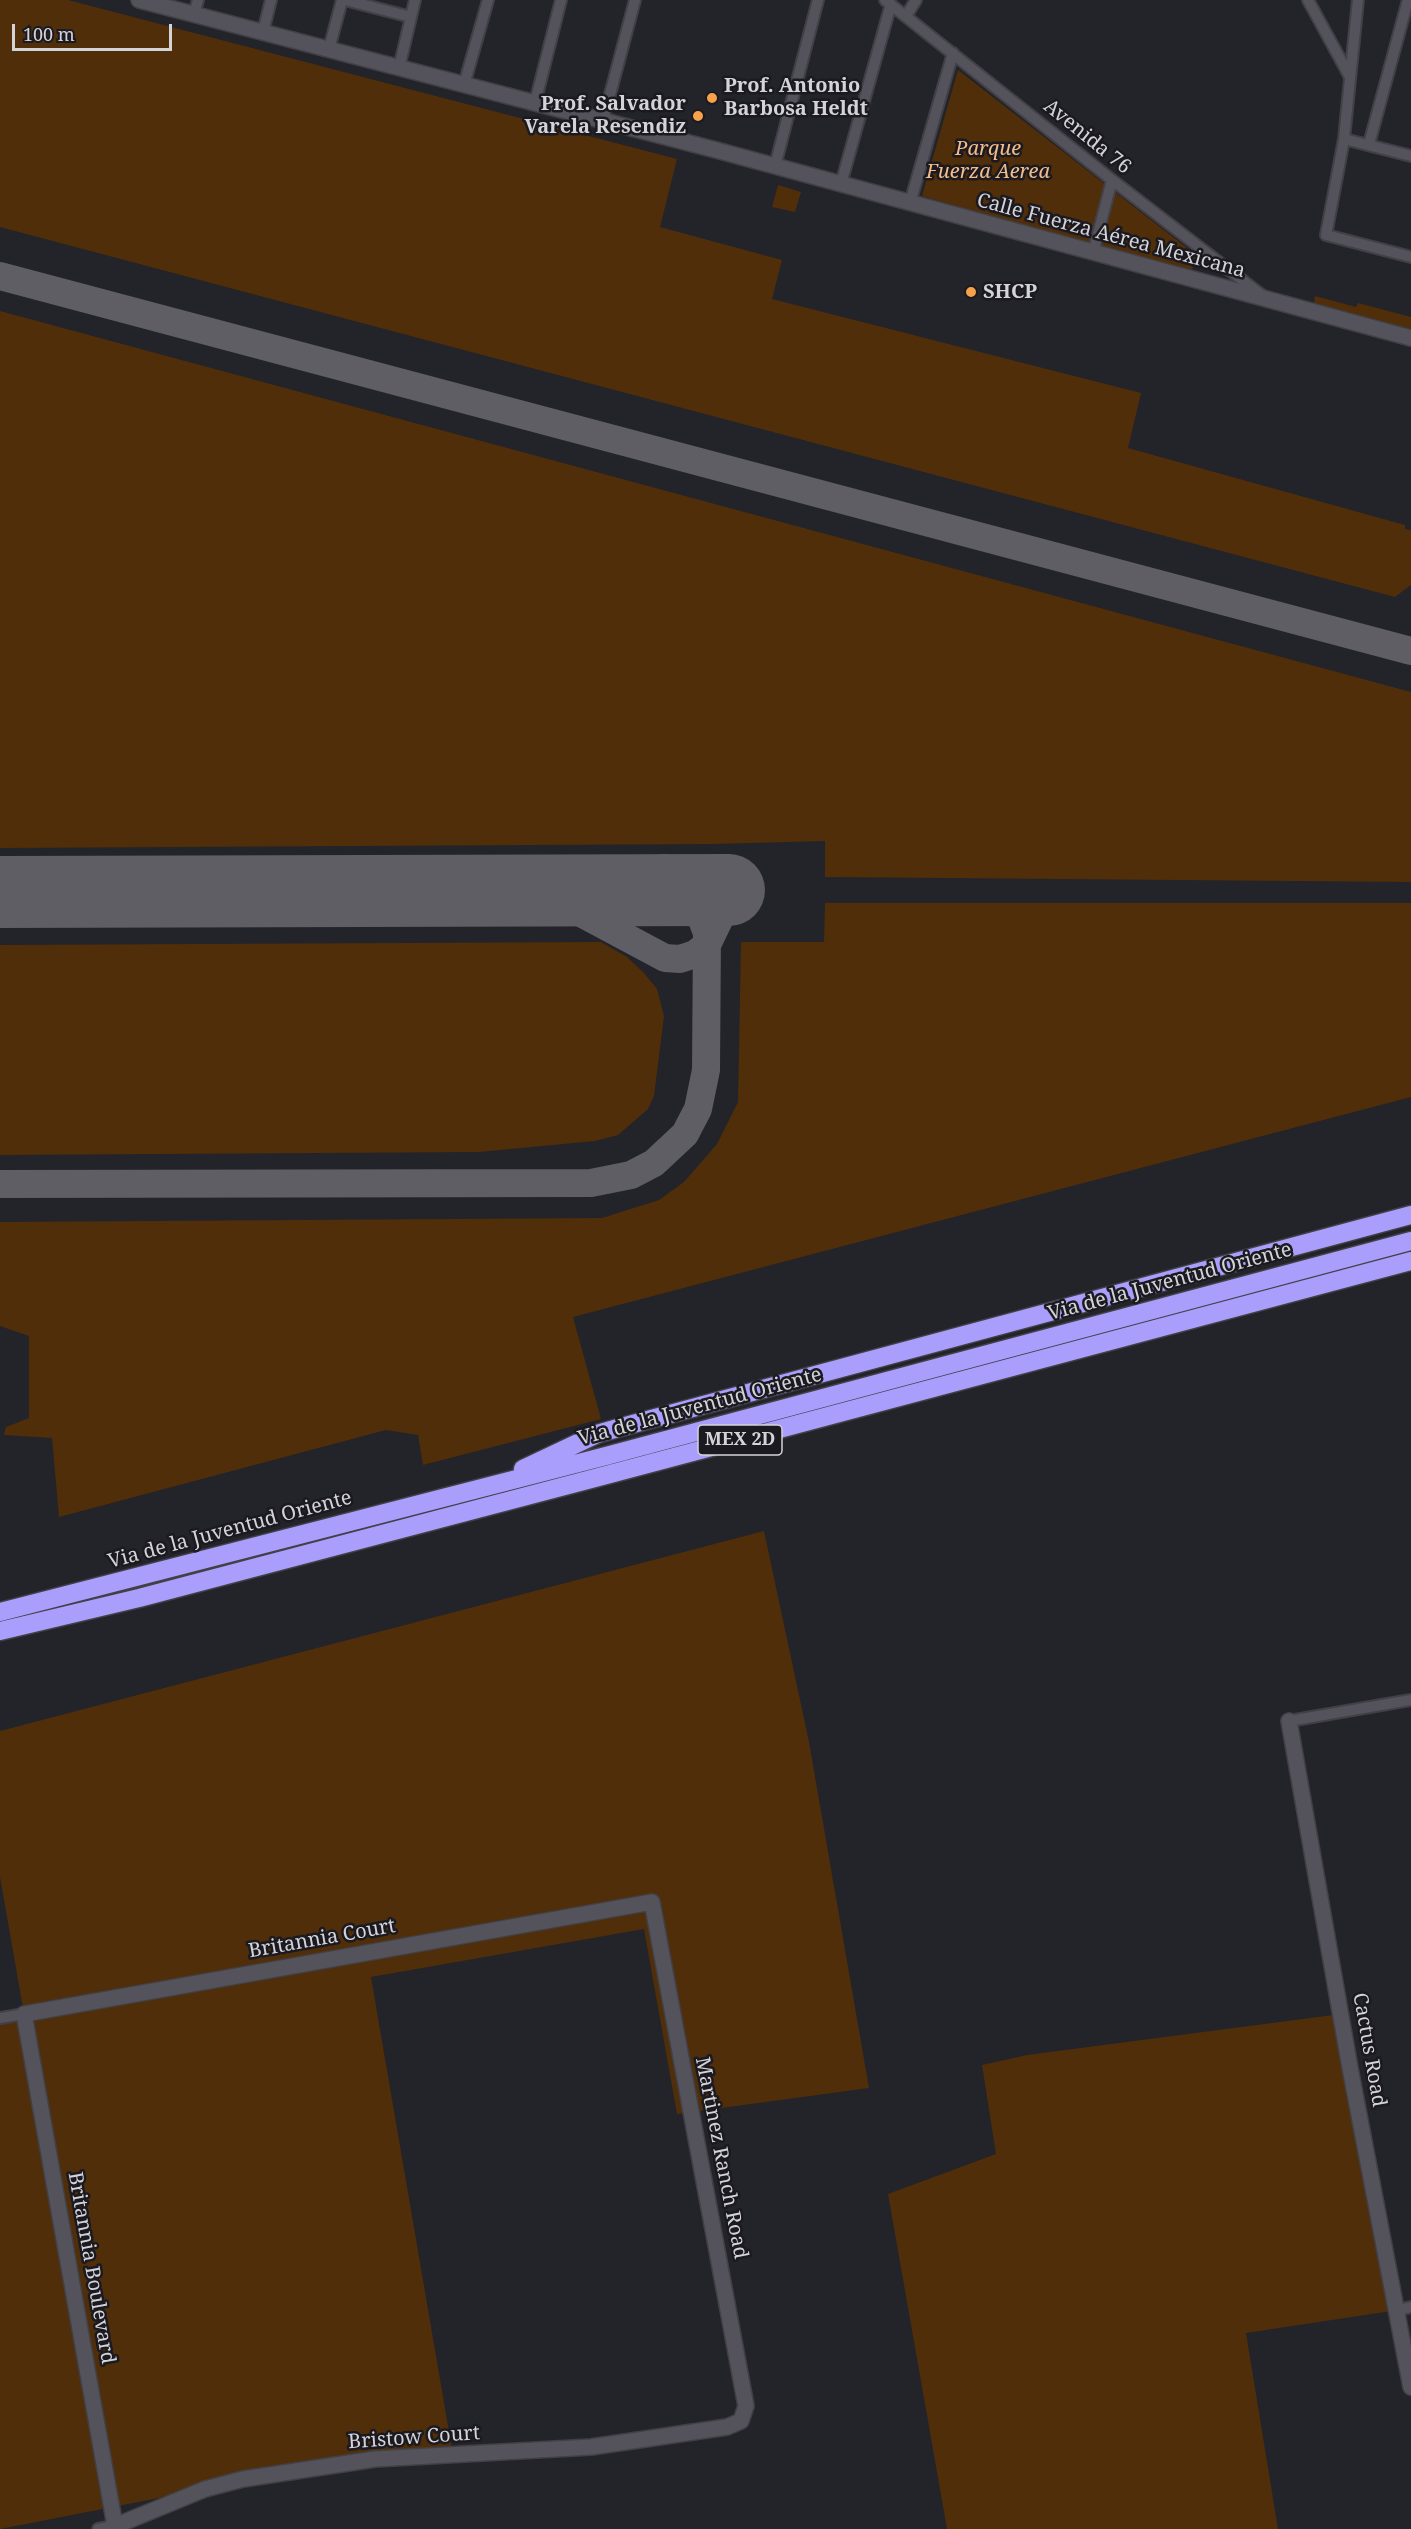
<!DOCTYPE html>
<html>
<head>
<meta charset="utf-8">
<style>
	body { margin:0 }
	#map { position:relative; width:1411px; height:2529px; overflow:hidden; background:#23232a; font-family:"Noto Serif",serif }
	canvas { display:block }
	.scale { position:absolute; left:12px; top:24px; width:160px; height:27px; box-sizing:border-box; border:3px solid #d4d3d8; border-top:0; padding-left:8px; font-size:18px; line-height:21px; white-space:nowrap; color:#d4d3d8; -webkit-text-stroke:4px #1a1a20; paint-order:stroke }
</style>
</head>
<body>
<div id="map">
<canvas width="1411" height="2529"></canvas>
<div class="scale">100 m</div>
</div>
<script>
const c = document.querySelector('canvas').getContext('2d');
c.lineJoin = 'round';
function paint(path, color) { c.fillStyle = color; c.fill(path, 'evenodd'); }
const poly = rows => new Path2D(rows.map(r => 'M' + r).join(''));
function strokePath(path, color, width, dash) { c.strokeStyle = color; c.lineWidth = width; c.lineCap = dash ? 'butt' : 'round'; c.setLineDash(dash || []); c.stroke(path); }
function label(font, color, halo, rows, align = 'center') {
  c.font = font + ' "Noto Serif",serif'; c.lineWidth = 5; c.setLineDash([]); c.textBaseline = 'middle'; c.strokeStyle = halo; c.fillStyle = color; for (const [text, x, y, turn = 0] of rows) {
    c.save(); c.translate(x, y); c.rotate((+turn || 0) * Math.PI / 180); c.textAlign = isNaN(turn) ? turn : align; if (halo) c.strokeText(text, 0, 0); c.fillText(text, 0, 0); c.restore();
  }
}
paint(poly([
	[0,0,68,0,677,159,660,227,782,260,772,299,1141,393,1128,448,1405,525,1405,529,1411,530,1411,585,1395,597,0,227],
	[958,70,1196,255,1191,273,922,196],
	[778,185,801,192,795,212,772,207],
	[1315,296,1356,307,1358,303,1411,317,1411,329,1314,303],
	[0,311,1411,692,1411,882,825,877,825,841,713,844,0,848],
	[825,903,1411,903,1411,1097,573,1317,601,1419,423,1465,418,1435,386,1430,59,1517,52,1438,4,1435,6,1427,29,1418,29,1336,0,1326,0,1222,602,1218,659,1200,684,1182,717,1144,738,1102,741,942,824,942],
	[601,942,627,957,644,973,657,989,664,1016,654,1096,648,1109,618,1135,595,1141,479,1152,0,1155,0,945],
	[764,1531,809,1742,869,2088,677,2114,644,1929,371,1977,453,2455,205,2489,0,2529,0,2018,24,2014,0,1877,0,1731],
	[1341,2014,1398,2310,1246,2333,1278,2529,947,2529,888,2194,996,2154,982,2065,1027,2055]
]), '#502e09');
strokePath(poly([
	[0,276,1411,651],
	[522,891,549,896,665,958,680,959,695,954,707,945,719,920,714,890,694,871,664,868,630,888,607,891],
	[0,1184,591,1183,631,1175,654,1163,685,1134,698,1109,706,1070,707,933,701,917,691,905,661,891]
]), '#5e5e64', 28);
strokePath(poly([
	[0,892,729,890]
]), '#5e5e64', 72);
const street = poly([
	[345,0,411,17],
	[885,0,1112,180,1263,296],
	[1308,0,1350,77],
	[1358,0,1344,139,1326,235,1411,257],
	[194,14,198,0],
	[906,16,916,0],
	[263,32,271,0],
	[329,49,342,0],
	[399,68,415,0],
	[464,85,488,0],
	[535,103,561,0],
	[603,121,635,0],
	[1344,139,1411,156],
	[1369,144,1408,0],
	[775,166,818,0],
	[841,184,891,4],
	[910,203,953,53],
	[1093,253,1112,180],
	[1289,1721,1411,1700],
	[0,2018,24,2014],
	[1398,2310,1411,2307],
	[98,2529,115,2526]
]);
const secondary = poly([
	[139,0,716,150,1411,338],
	[1289,1721,1350,2068,1411,2387],
	[115,2526,205,2489,243,2479,375,2459,591,2447,727,2427,741,2421,746,2406,652,1902,24,2014,29,2042,115,2526,116,2529]
]);
const highway = poly([
	[523,1469,597,1434,618,1428,1411,1215],
	[0,1612,606,1456,1411,1241],
	[0,1631,139,1598,595,1478,1411,1261]
]);
strokePath(street, '#414046', 14);
strokePath(secondary, '#414046', 18);
strokePath(highway, '#414046', 21);
strokePath(street, '#54535b', 10);
strokePath(secondary, '#54535b', 15);
strokePath(highway, '#a99efb', 18);
for (const [x, y, r, color] of [
	[712,98,6,"#f7a149"],
	[698,116,6,"#f7a149"],
	[971,292,6,"#f7a149"]
]) { const dot = new Path2D(); dot.arc(x, y, r, 0, 2 * Math.PI); c.fillStyle = color; c.fill(dot); strokePath(dot, '#1a1a20', 2); }
for (const [x, y, w] of [
	[740,1440,84]
]) { const box = new Path2D(); box.roundRect(x - w / 2, y - 15, w, 30, 4.5); c.fillStyle = '#1a1a20'; c.fill(box); strokePath(box, '#d4d3d8', 1.5); }
label('bold 18px', '#d4d3d8', null, [
	["MEX 2D",740,1440]
]);
label('bold 20px', '#d4d3d8', '#1a1a20', [
	["Prof. Antonio",724,86],
	["Barbosa Heldt",724,109],
	["Prof. Salvador",686,104,"right"],
	["Varela Resendiz",686,127,"right"],
	["SHCP",983,292]
], 'left');
label('20px', '#d4d3d8', '#1a1a20', [
	["Avenida 76",1087,137,39],
	["Calle Fuerza Aérea Mexicana",1111,236,15],
	["Via de la Juventud Oriente",1170,1282,-15],
	["Via de la Juventud Oriente",700,1407,-15],
	["Via de la Juventud Oriente",230,1530,-15],
	["Britannia Court",322,1939,-10],
	["Cactus Road",1369,2050,80],
	["Martinez Ranch Road",721,2158,79],
	["Britannia Boulevard",91,2268,80],
	["Bristow Court",414,2438,-4]
]);
label('italic 20px', '#f4bc8a', '#1a1a20', [
	["Parque",988,149],
	["Fuerza Aerea",988,172]
]);
</script>
</body>
</html>
